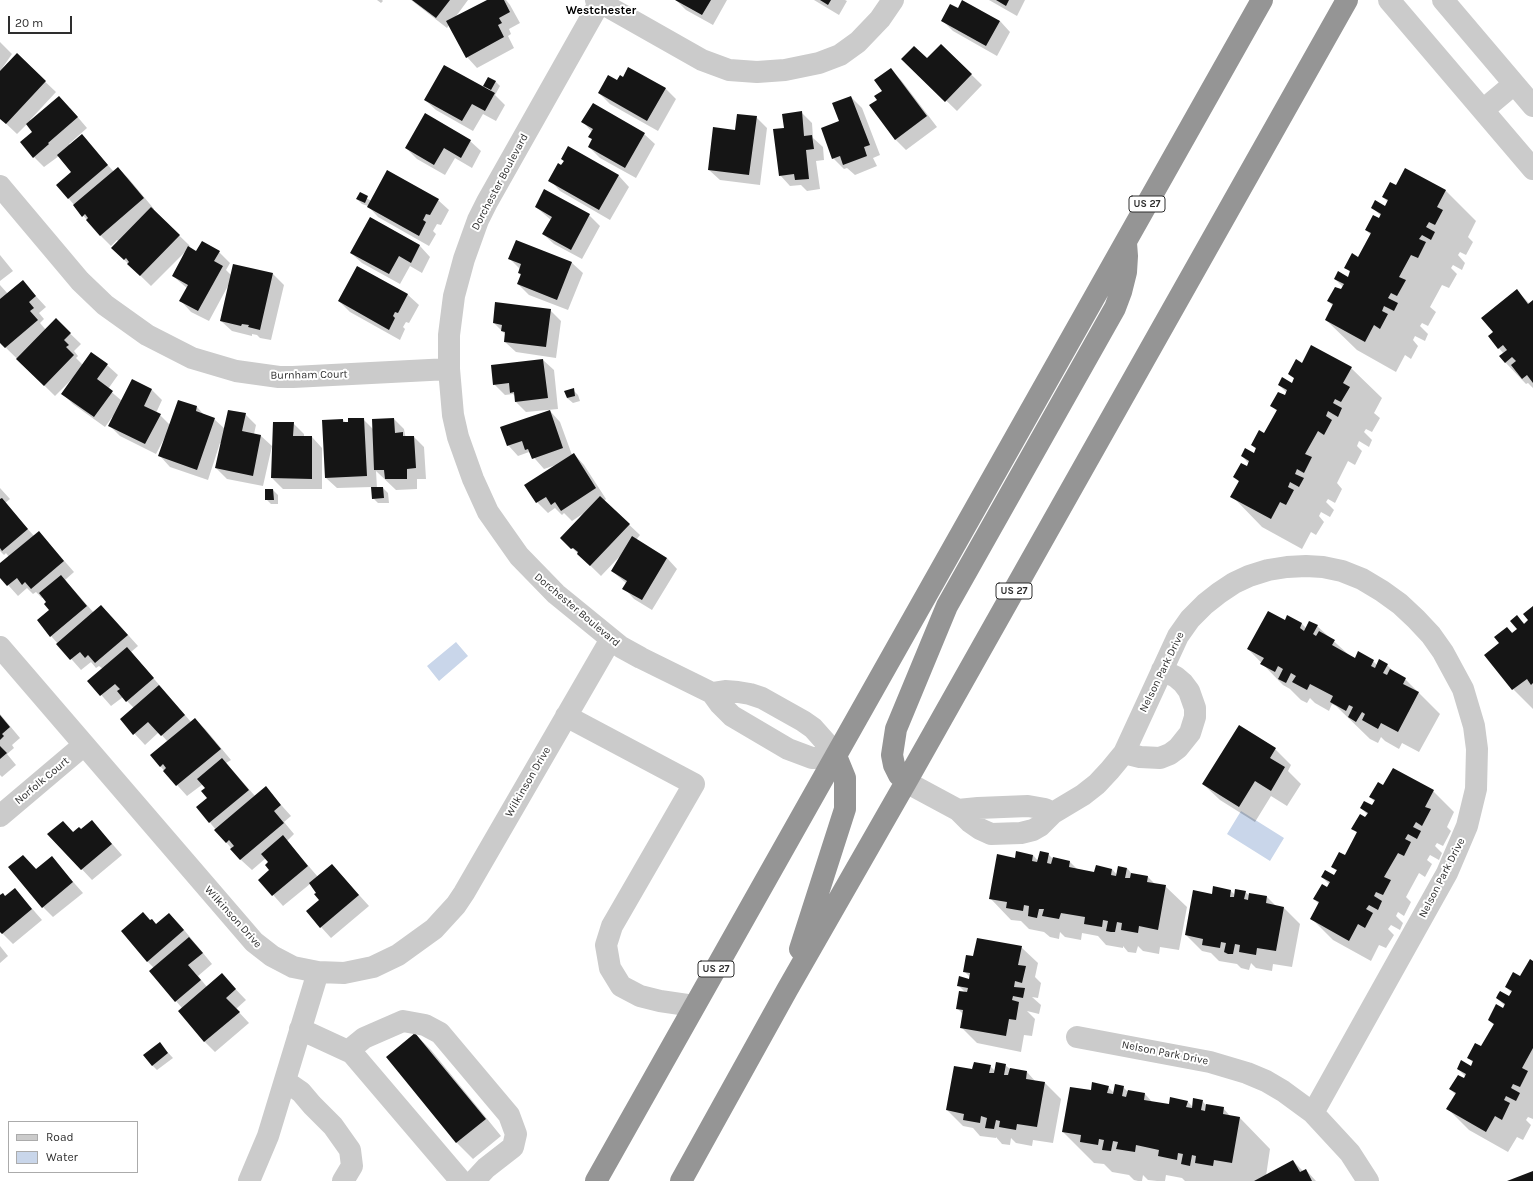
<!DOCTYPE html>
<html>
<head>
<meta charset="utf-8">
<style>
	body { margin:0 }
	#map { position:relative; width:1533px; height:1181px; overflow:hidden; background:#fff; font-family:Karla,sans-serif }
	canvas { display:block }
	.legend { position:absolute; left:8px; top:1121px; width:130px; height:52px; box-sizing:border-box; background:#fff; border:1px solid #ababab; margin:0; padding:5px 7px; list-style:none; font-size:12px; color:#2e2e2e }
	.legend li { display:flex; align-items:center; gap:8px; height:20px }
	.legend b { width:20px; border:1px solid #ababab }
	.scale { position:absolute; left:8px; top:16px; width:64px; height:18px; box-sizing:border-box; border:2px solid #2e2e2e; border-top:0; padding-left:5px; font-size:12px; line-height:14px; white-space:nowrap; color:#2e2e2e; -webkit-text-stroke:3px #fff; paint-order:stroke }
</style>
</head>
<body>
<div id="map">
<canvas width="1533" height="1181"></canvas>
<ul class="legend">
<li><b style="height:5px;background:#cbcbcb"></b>Road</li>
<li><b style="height:11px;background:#c9d6ea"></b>Water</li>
</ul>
<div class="scale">20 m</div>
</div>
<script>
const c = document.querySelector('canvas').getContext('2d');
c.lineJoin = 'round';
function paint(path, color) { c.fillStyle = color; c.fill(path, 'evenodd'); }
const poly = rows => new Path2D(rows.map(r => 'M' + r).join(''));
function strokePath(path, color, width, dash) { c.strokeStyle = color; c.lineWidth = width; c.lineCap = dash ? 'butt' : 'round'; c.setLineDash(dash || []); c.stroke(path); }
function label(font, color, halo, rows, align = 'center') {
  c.font = font + ' Karla,sans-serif'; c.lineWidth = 4; c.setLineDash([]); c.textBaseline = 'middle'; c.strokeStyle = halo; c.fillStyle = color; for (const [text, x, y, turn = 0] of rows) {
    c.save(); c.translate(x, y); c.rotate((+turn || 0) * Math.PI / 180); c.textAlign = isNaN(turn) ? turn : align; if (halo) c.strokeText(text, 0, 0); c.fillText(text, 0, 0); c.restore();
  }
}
paint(poly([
	[456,642,468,656,439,681,427,666],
	[1241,811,1284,838,1270,861,1227,834]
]), '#c9d6ea');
paint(poly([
	[377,0,382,0,383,1,381,3],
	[411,0,468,0,454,19,489,0,506,0,510,5,520,23,509,29,511,34,508,36,514,48,477,68,467,57,449,25,447,28],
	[676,0,727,0,713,25,686,10],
	[814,0,845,0,847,1,839,15],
	[989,0,1025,0,1017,16],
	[958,9,1000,21,1010,32,997,56,953,31,943,21],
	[0,42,12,54,1,70,17,55,56,92,30,120,31,121,70,108,87,128,69,144,71,145,82,136,114,172,118,168,129,179,154,209,153,210,190,246,188,248,197,252,202,243,219,252,230,263,226,270,232,276,234,265,273,274,284,285,271,340,260,338,257,335,252,334,252,336,232,331,221,321,229,284,209,321,191,312,181,301,188,289,173,276,186,251,151,286,112,248,118,241,117,240,111,246,100,235,57,185,72,172,59,156,44,167,34,157,34,132,27,124,17,134,0,118],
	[941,45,982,85,957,111,903,59,927,60],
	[890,69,901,80,937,127,906,150,895,139,878,100,883,91],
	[495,81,500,86,495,95,505,105,496,121,483,114,473,131,436,110,425,100,491,91,485,85],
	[617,82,665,88,676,99,658,131,610,104,599,93],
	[851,97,862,108,880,155,873,158,877,166,855,175,847,168,844,169,833,158,840,121],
	[801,112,812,123,813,138,823,147,824,160,816,161,820,189,807,191,801,185,790,186,780,175,785,129],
	[756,117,767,128,760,185,720,180,709,170,736,131],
	[583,122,644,134,655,144,636,178,600,158,589,147,593,140,589,137,592,132],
	[470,141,481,151,472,168,455,158,445,175,417,159,406,148],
	[569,147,619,176,629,187,610,220,560,191,550,180,564,162,562,159],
	[1396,187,1445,190,1476,221,1468,237,1473,242,1466,255,1460,252,1458,255,1465,263,1462,270,1453,265,1451,268,1457,274,1449,288,1442,285,1430,307,1436,312,1428,326,1422,323,1420,326,1428,334,1425,341,1415,336,1413,340,1418,346,1411,359,1405,355,1396,372,1357,350,1326,320,1333,306,1328,301,1341,291,1343,287,1335,279,1348,278,1351,273,1346,268,1359,258,1371,235,1366,230,1381,216,1373,208,1385,207,1388,202,1383,197],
	[545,190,589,215,600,226,582,259,554,244,543,234,551,220,536,207],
	[360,194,371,201,438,200,449,210,441,225,437,224,433,231,436,234,429,246,378,217,368,206,362,204,357,199],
	[370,219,420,246,430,257,422,273,410,266,400,284,362,263,351,253],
	[516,241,572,263,583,273,568,310,529,295,518,284,521,276,519,273,520,269,509,258],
	[0,255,13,271,0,281],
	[358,267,408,295,419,305,409,323,406,322,403,327,405,329,400,340,350,312,339,301],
	[22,281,46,307,39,313,44,319,40,323,46,330,56,320,81,344,74,351,78,356,76,358,83,365,107,365,118,375,108,389,122,401,132,380,152,390,162,400,156,413,160,415,170,425,197,407,205,416,214,419,225,429,245,414,256,425,254,434,261,436,272,446,263,486,227,479,216,468,222,443,220,443,208,480,170,467,160,456,166,438,165,437,156,454,120,436,110,426,113,416,105,427,73,404,63,394,73,379,72,379,55,396,0,342,0,285,8,294],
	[1517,291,1530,304,1533,301,1533,388,1528,383,1526,384,1505,362,1504,354,1489,337,1494,332],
	[550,310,561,321,556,358,516,352,505,342,505,334,494,323],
	[543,360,554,370,558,409,526,412,516,402,515,396,513,394,505,395,494,384,492,366],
	[1303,364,1351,368,1382,398,1374,413,1380,418,1372,432,1366,429,1364,432,1372,440,1369,447,1359,441,1357,446,1362,451,1355,465,1348,461,1337,483,1342,489,1335,503,1328,499,1326,502,1334,510,1330,517,1321,512,1319,516,1324,522,1316,535,1311,532,1302,549,1262,527,1232,496,1239,482,1235,477,1247,467,1249,464,1242,456,1254,454,1257,450,1252,445,1265,435,1277,411,1272,406,1285,397,1287,393,1279,385,1292,384,1295,379,1289,374],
	[573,390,578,395,580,401,573,403,567,398],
	[550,411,560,422,572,455,574,454,584,465,606,499,604,501,640,535,636,540,667,558,677,569,652,610,634,599,624,588,627,584,612,571,620,556,601,576,562,538,584,513,572,521,564,513,562,515,555,508,548,513,537,502,556,465,544,469,529,452,518,456,508,445],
	[363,419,373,429,394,419,404,429,405,435,406,437,414,437,424,447,426,479,417,479,417,489,396,490,376,471,377,488,383,488,388,493,389,503,378,503,373,498,372,487,337,488,326,478,343,420,346,423],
	[293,423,304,434,304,437,312,437,322,448,322,489,283,489,272,478],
	[0,488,10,499,5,503,34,536,39,532,74,572,65,580,94,613,101,606,112,617,138,646,131,652,191,722,195,719,206,730,231,760,226,763,255,796,266,788,291,816,284,822,294,834,287,841,318,877,332,865,369,906,331,938,321,927,320,900,318,893,310,884,283,906,260,880,271,871,269,862,266,858,252,870,241,860,197,807,208,798,206,788,203,784,187,796,160,766,168,742,159,732,145,745,121,719,134,708,123,697,111,706,89,681,103,669,99,666,96,668,91,662,81,670,51,636,50,610,48,602,44,597,42,598,36,592,33,594,27,588,18,596,0,576,0,564,9,557,6,553,4,555,0,551],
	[273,490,278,495,278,504,271,504,266,499],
	[1533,607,1533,709,1513,689,1486,655,1500,643,1507,628,1513,633,1518,630,1517,617,1525,624,1529,620],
	[1285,621,1302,624,1307,629,1317,626,1349,655,1356,659,1373,661,1377,665,1387,665,1397,675,1405,679,1440,714,1419,752,1402,743,1399,749,1385,741,1381,737,1378,743,1370,739,1336,706,1332,704,1329,711,1315,703,1310,698,1307,703,1301,700,1290,689,1283,685,1248,649],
	[0,714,20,738,12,745,14,748,7,754,16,765,2,777,0,775],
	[1275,749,1291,765,1288,771,1301,784,1287,806,1271,796,1255,822,1220,800,1203,784],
	[1384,787,1433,791,1454,812,1447,827,1451,831,1443,846,1437,843,1435,846,1442,853,1439,860,1430,855,1427,860,1432,864,1425,877,1419,873,1406,897,1411,902,1404,916,1398,912,1396,916,1403,923,1400,930,1391,925,1388,929,1394,935,1386,948,1379,945,1371,961,1333,940,1311,918,1319,904,1314,899,1327,889,1330,885,1322,877,1334,876,1337,871,1332,867,1345,856,1358,834,1353,828,1366,819,1368,815,1361,808,1372,807,1375,802,1370,797],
	[92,821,122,855,92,880,49,834,63,822,74,833,81,830],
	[1048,854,1052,858,1070,862,1078,870,1095,873,1112,869,1117,875,1127,868,1132,874,1148,877,1155,884,1165,886,1187,907,1179,950,1160,947,1159,954,1143,951,1138,946,1136,953,1128,952,1123,946,1123,948,1106,945,1098,936,1082,933,1081,940,1065,937,1060,932,1059,939,1050,937,1044,932,1029,929,1021,921,1011,920,990,898,1016,859,1033,855,1038,861],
	[23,856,37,870,51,857,83,893,53,917,43,907],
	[15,889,42,920,13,944,0,931,0,896,6,897],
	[1231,891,1236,896,1245,892,1250,896,1267,897,1276,906,1284,908,1300,924,1292,967,1273,964,1272,971,1256,968,1251,963,1249,970,1241,968,1237,964,1219,961,1211,953,1202,951,1186,935,1212,895],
	[169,914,180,925,212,964,198,976,207,987,222,975,246,1000,236,1009,249,1023,215,1052,204,1041,182,1008,150,971,154,968,147,961,150,921,156,925],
	[0,946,8,956,0,963],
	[1021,947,1038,963,1035,977,1041,983,1038,998,1032,997,1041,1005,1039,1014,1027,1011,1035,1019,1032,1036,1024,1035,1021,1052,977,1043,961,1027,964,1015,957,1008,966,993,958,985,970,980,971,978,964,971,974,957],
	[1533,962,1533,1119,1528,1117,1526,1120,1531,1125,1523,1140,1517,1137,1508,1152,1469,1130,1448,1109,1456,1095,1450,1089,1464,1079,1466,1077,1458,1069,1471,1067,1473,1063,1468,1057,1482,1047,1494,1025,1489,1020,1503,1009,1505,1006,1497,998,1510,997,1512,993,1506,987,1521,978],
	[415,1034,431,1050,501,1136,473,1159,457,1143,387,1057],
	[160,1044,173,1058,157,1070,152,1065],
	[1005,1065,1010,1069,1027,1072,1036,1082,1045,1083,1061,1099,1053,1143,1033,1140,1032,1146,1016,1143,1011,1138,1010,1145,1002,1144,996,1137,996,1138,980,1136,973,1128,963,1126,947,1110,973,1070,990,1066,996,1072],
	[1108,1087,1114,1093,1123,1087,1127,1091,1145,1094,1153,1103,1170,1105,1187,1101,1193,1107,1202,1101,1206,1105,1223,1108,1231,1117,1240,1118,1270,1149,1266,1176,1293,1161,1304,1172,1306,1170,1316,1181,1185,1181,1182,1178,1166,1175,1165,1181,1157,1181,1148,1180,1143,1175,1142,1181,1138,1181,1134,1180,1129,1175,1112,1172,1104,1164,1094,1163,1063,1132,1091,1091]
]), '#0003');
paint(poly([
	[412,0,450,0,436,18],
	[487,0,504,0,510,12,499,18,502,23,498,25,504,37,466,58,446,21],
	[675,0,711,0,702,15],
	[820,0,831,0,828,5],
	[962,0,1000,21,986,46,941,21,950,4,958,8],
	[996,0,1009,0,1006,6],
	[941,44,972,74,945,102,901,59,914,46,927,58],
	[17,53,46,81,6,124,0,119,0,71],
	[444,65,495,93,485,111,472,104,462,121,424,100],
	[628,67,666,88,647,121,598,93,608,75,617,80,620,75,623,77],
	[891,68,927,116,895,140,869,105,877,100,874,96,882,91,874,80],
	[488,77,496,81,491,90,483,86],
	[59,96,78,117,48,143,49,144,33,158,20,142,32,132,26,124],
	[851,96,870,145,864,147,867,156,843,165,840,156,832,159,821,128,839,121,832,103],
	[593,103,645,133,625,168,588,147,592,139,588,137,593,129,581,122],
	[802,111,804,136,812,135,814,149,806,150,809,179,795,180,794,174,779,176,773,129,784,128,782,114],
	[425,113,471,140,461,158,444,148,434,165,405,148],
	[737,114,757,116,749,175,708,170,713,127,735,130],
	[82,134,108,165,68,199,56,185,71,172,57,155],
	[568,146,619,175,599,210,548,181,558,163,561,165,564,161,561,159],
	[118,167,144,198,100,236,86,220,88,218,85,214,82,217,73,205],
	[1405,168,1446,190,1437,207,1443,210,1435,225,1429,222,1426,227,1435,232,1431,240,1422,235,1419,239,1426,242,1418,258,1411,255,1399,277,1406,280,1397,296,1391,293,1388,298,1398,303,1394,311,1384,306,1382,311,1388,314,1380,329,1374,325,1365,342,1325,320,1333,304,1327,301,1335,287,1341,289,1344,284,1334,279,1338,271,1348,277,1350,271,1344,268,1352,253,1358,257,1371,233,1365,230,1373,215,1379,218,1381,214,1371,208,1375,200,1385,206,1388,200,1382,197,1390,182,1396,185],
	[387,170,439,199,430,215,426,214,423,220,426,222,419,236,367,207],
	[544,189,590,214,571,250,542,234,552,217,535,207],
	[360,192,368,196,365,203,356,199],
	[151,207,180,235,140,276,127,264,129,262,126,258,124,260,111,248],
	[370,217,420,245,411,263,399,256,389,274,350,253],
	[516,240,572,262,557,300,517,284,521,274,518,273,521,264,508,259],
	[202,241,220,251,214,261,223,266,198,311,179,301,188,285,172,276,188,246,196,251],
	[233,264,273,273,260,330,248,327,249,325,242,324,241,326,220,321],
	[357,266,408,294,398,313,395,312,393,316,395,318,389,330,338,301],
	[23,280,36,296,29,302,34,308,30,311,38,320,5,348,0,343,0,299],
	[1517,289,1528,304,1533,300,1533,383,1527,375,1522,379,1511,365,1516,361,1512,357,1505,363,1499,356,1507,350,1503,345,1498,349,1488,336,1493,332,1481,318],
	[495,302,551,309,546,347,504,342,505,332,501,331,502,325,493,323],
	[56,318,71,333,64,340,69,345,66,347,74,355,44,386,16,359],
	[1311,345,1352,367,1343,383,1350,387,1341,402,1335,399,1333,403,1342,408,1338,417,1328,411,1326,416,1332,420,1324,435,1318,431,1305,454,1312,457,1304,473,1297,469,1295,474,1304,478,1299,487,1290,482,1288,487,1294,490,1286,505,1280,502,1271,519,1230,497,1239,481,1233,477,1241,463,1247,466,1249,461,1241,456,1245,448,1254,453,1256,448,1251,445,1259,430,1264,433,1277,410,1270,406,1278,392,1285,395,1287,390,1278,385,1282,377,1292,383,1294,378,1288,374,1296,359,1302,363],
	[91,352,108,364,97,379,113,391,94,417,61,394],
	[543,359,548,398,515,402,514,392,510,393,509,383,493,385,491,365],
	[132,379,152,389,144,406,161,414,145,444,108,426],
	[574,388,575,396,567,398,564,391],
	[178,400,197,406,196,411,215,418,197,470,158,456],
	[228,410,246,413,242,431,261,435,253,476,215,468],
	[550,410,563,448,532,459,528,449,525,450,522,441,507,446,500,427],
	[348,418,364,418,367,476,325,478,322,420,343,419,343,422,348,422],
	[394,418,395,433,403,432,403,436,414,436,416,468,407,469,407,479,385,479,384,470,374,470,372,419],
	[273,422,294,422,293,436,312,436,312,479,271,478],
	[574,453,596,488,561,511,555,502,551,505,546,497,536,503,524,485],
	[371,487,383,487,384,498,372,499],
	[265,489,273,489,274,500,265,500],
	[600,496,630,524,590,566,577,554,578,552,573,548,571,549,560,538],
	[2,498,28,529,2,551,0,548,0,499],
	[39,531,64,561,31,589,25,582,22,585,17,578,7,586,0,578,0,563],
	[632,536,667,558,642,600,622,589,627,581,611,571],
	[61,575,87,606,50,637,37,620,49,610,44,604,46,602,39,593],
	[101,605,128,635,95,663,88,655,85,658,80,652,70,660,56,644],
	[1533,606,1533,683,1531,685,1527,679,1512,690,1484,655,1499,643,1494,637,1507,627,1512,633,1517,629,1510,621,1517,615,1524,624,1528,620,1523,614],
	[1268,611,1285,620,1287,615,1302,623,1300,628,1304,631,1309,621,1318,625,1313,634,1316,636,1319,631,1335,640,1332,645,1355,658,1358,651,1374,660,1371,666,1375,668,1379,659,1388,664,1383,673,1387,675,1390,669,1406,678,1403,684,1419,692,1398,732,1381,723,1378,729,1362,720,1365,714,1362,712,1356,722,1348,717,1353,707,1349,705,1346,711,1330,702,1333,696,1310,684,1307,690,1292,682,1296,676,1291,673,1286,683,1278,679,1283,669,1278,666,1275,672,1260,664,1264,658,1247,649],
	[127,647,154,678,126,702,117,691,120,689,115,684,100,696,87,681],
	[159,685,185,715,161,736,148,722,133,735,120,719],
	[0,715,10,727,2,734,4,736,0,740],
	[195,718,221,749,176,786,163,771,166,768,163,764,160,767,150,755],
	[1239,725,1276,748,1270,758,1285,767,1271,791,1255,781,1239,807,1202,784],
	[0,746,7,753,0,759],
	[222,758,249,790,209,823,196,807,207,798,201,791,205,788,197,779],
	[1393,768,1434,790,1425,807,1431,809,1422,826,1416,822,1413,827,1421,831,1417,839,1408,834,1405,839,1411,842,1404,856,1398,853,1384,877,1391,880,1383,895,1376,892,1374,896,1382,901,1378,910,1369,905,1366,909,1373,913,1365,928,1358,924,1349,941,1310,919,1319,902,1313,899,1322,884,1327,887,1330,882,1321,877,1325,870,1334,875,1337,870,1331,867,1339,852,1345,855,1357,832,1351,829,1360,814,1365,817,1368,813,1360,808,1364,801,1372,805,1375,800,1369,797,1378,782,1383,785],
	[266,786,281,805,274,811,284,823,240,860,230,849,234,846,229,840,226,843,214,830],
	[92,820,112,844,81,870,47,834,63,821,73,832,79,827,81,829],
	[283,835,308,866,272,896,258,880,269,870,265,865,268,862,261,854],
	[1016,851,1033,855,1032,861,1037,862,1040,851,1049,853,1047,863,1051,864,1053,857,1070,861,1069,867,1094,872,1096,865,1112,869,1111,875,1116,876,1118,866,1127,868,1125,878,1130,878,1131,873,1148,876,1147,882,1166,885,1158,930,1139,926,1138,933,1121,930,1122,923,1117,922,1115,932,1111,932,1106,931,1108,921,1103,920,1102,927,1084,924,1085,917,1061,913,1059,919,1042,916,1044,909,1039,909,1037,918,1032,917,1028,916,1029,906,1024,905,1023,911,1006,908,1007,902,989,899,997,854,1015,858],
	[23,855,36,869,52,856,73,882,42,908,8,867],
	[332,864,359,895,320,928,306,911,319,900,314,894,316,893,309,883],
	[1213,886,1231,890,1230,897,1234,897,1235,889,1246,891,1244,899,1248,900,1249,893,1267,896,1266,903,1284,907,1276,951,1257,948,1256,955,1239,952,1240,945,1235,944,1233,954,1228,954,1224,952,1226,943,1221,942,1220,948,1202,945,1203,939,1185,935,1193,890,1212,894],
	[15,888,32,909,2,934,0,932,0,895,3,893,5,896],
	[143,912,150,920,152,919,156,924,169,913,184,930,147,962,121,931],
	[189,937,203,953,188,965,201,980,175,1002,149,971],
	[977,938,1022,946,1018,965,1026,966,1022,983,1015,981,1014,987,1025,988,1023,998,1013,996,1012,1000,1019,1002,1016,1020,1009,1019,1006,1036,960,1028,963,1010,956,1009,959,991,967,992,968,988,957,986,959,976,969,979,970,973,963,972,966,955,973,956],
	[1530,959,1533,961,1533,1048,1522,1068,1528,1071,1520,1087,1513,1084,1511,1088,1520,1093,1516,1101,1506,1096,1504,1100,1510,1103,1502,1120,1495,1116,1486,1132,1446,1109,1456,1093,1449,1089,1458,1075,1464,1078,1466,1074,1457,1069,1461,1060,1471,1066,1473,1061,1467,1058,1475,1043,1481,1046,1494,1024,1488,1020,1496,1004,1503,1008,1505,1004,1496,998,1498,994,1500,991,1509,996,1512,991,1505,987,1513,972,1520,976],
	[222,973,236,989,226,998,240,1012,204,1042,178,1011],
	[415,1033,486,1119,456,1143,386,1057],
	[160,1042,168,1053,152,1066,143,1055],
	[974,1062,991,1065,989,1073,994,1073,996,1062,1006,1064,1004,1075,1008,1075,1010,1068,1027,1071,1026,1079,1045,1082,1037,1127,1017,1124,1016,1130,999,1127,1000,1121,996,1120,994,1129,985,1128,987,1118,981,1116,980,1123,963,1120,964,1114,946,1110,954,1066,972,1069],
	[1092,1082,1109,1086,1107,1093,1113,1094,1115,1084,1124,1086,1122,1096,1126,1097,1128,1090,1145,1093,1144,1100,1169,1104,1170,1097,1188,1101,1186,1107,1192,1108,1193,1098,1203,1100,1201,1110,1205,1111,1206,1104,1224,1107,1223,1114,1240,1117,1232,1163,1214,1160,1213,1166,1195,1163,1196,1156,1192,1155,1190,1166,1181,1164,1183,1154,1178,1153,1177,1160,1158,1156,1159,1150,1136,1145,1135,1152,1116,1149,1118,1142,1113,1141,1111,1151,1102,1150,1104,1140,1099,1139,1098,1145,1080,1142,1081,1135,1062,1132,1070,1087,1091,1090],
	[1293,1160,1300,1172,1306,1169,1312,1181,1254,1181],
	[1533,1171,1533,1181,1507,1181]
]), '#151515');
strokePath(poly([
	[596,0,702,60,729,70,757,72,785,70,819,63,840,55,858,42,880,19,893,0],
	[601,0,487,202,478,220,464,259,454,296,449,335,449,369,453,415,458,437,473,479,488,512,519,556,556,594,621,647,641,658,712,693,720,704,732,716,788,749,812,758,823,758,836,756,829,746,813,728,803,721,762,698,750,694,738,692,725,691,712,693],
	[1389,0,1533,169],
	[1443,0,1533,106],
	[1483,110,1514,84],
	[0,186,80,281,105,305,147,335,192,358,236,371,279,377,293,377,449,369],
	[0,647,254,942,272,956,293,967,318,972,344,973,373,967,398,955,434,929,456,905,464,893,611,639],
	[566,716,694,784,612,926,606,945,610,968,621,986,640,996,660,1001,694,1006],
	[1124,753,1140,757,1160,758,1170,754,1178,748,1190,733,1195,717,1195,708,1189,691,1183,683,1176,677,1162,670],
	[906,782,958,810,970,822,980,829,991,834,1021,833,1033,830,1040,826,1053,813,1083,795,1097,784,1110,770,1124,753,1178,636,1190,619,1205,604,1219,593,1234,583,1249,576,1268,570,1287,567,1306,566,1323,567,1342,571,1362,579,1382,591,1400,604,1416,619,1431,635,1443,652,1463,689,1474,726,1477,749,1476,789,1467,826,1447,873,1313,1113],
	[958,810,978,808,1028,806,1045,809,1053,813],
	[0,816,84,745],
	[300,1029,352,1053,461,1181],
	[1077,1037,1210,1062,1247,1073,1266,1081,1283,1091,1313,1113,1350,1153,1368,1181],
	[348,1051,364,1038,403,1021,425,1025,440,1033,509,1115,516,1134,513,1147,486,1168,474,1181],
	[285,1081,301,1092,312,1105,333,1126,350,1150,352,1166,343,1181],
	[249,1181,268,1136,318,972]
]), '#cbcbcb', 22);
strokePath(poly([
	[906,782,899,775,894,765,892,755,896,729,947,606,1115,308,1121,292,1126,272,1127,256,1126,243],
	[800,949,845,809,845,778,836,756],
	[596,1181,1262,0],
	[681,1181,787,990,906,782,1347,0]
]), '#959595', 22);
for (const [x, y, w] of [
	[1147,204,36],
	[1014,591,36],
	[716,969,36]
]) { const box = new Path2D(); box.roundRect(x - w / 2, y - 8, w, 16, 3); c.fillStyle = '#fff'; c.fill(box); strokePath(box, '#2e2e2e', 1); }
label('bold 10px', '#2e2e2e', null, [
	["US 27",1147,204],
	["US 27",1014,591],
	["US 27",716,969]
]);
label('11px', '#2e2e2e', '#fff', [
	["Dorchester Boulevard",500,182,-62],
	["Burnham Court",309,375,-1],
	["Dorchester Boulevard",577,610,40],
	["Nelson Park Drive",1162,672,-64],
	["Norfolk Court",42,781,-40],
	["Wilkinson Drive",528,782,-60],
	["Nelson Park Drive",1442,878,-63],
	["Wilkinson Drive",233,917,48],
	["Nelson Park Drive",1165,1053,11]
]);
label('bold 12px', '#000', '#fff', [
	["Westchester",601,11]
]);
</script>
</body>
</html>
